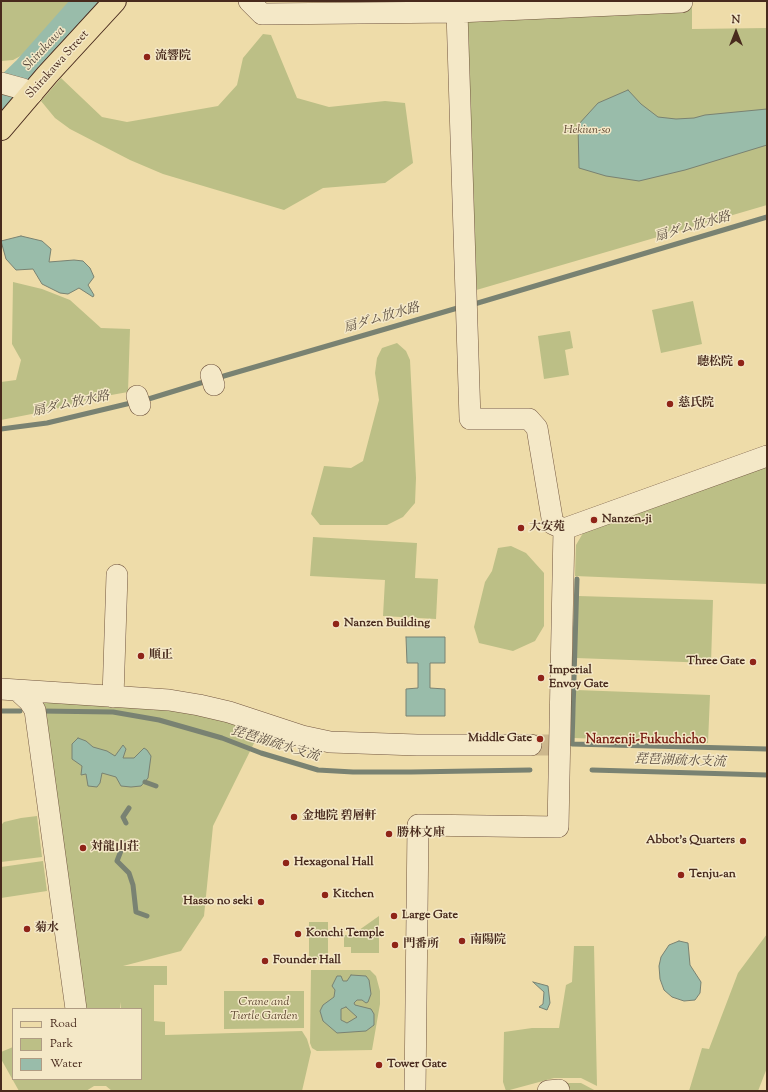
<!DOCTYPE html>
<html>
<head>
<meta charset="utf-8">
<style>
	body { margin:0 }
	#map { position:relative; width:768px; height:1092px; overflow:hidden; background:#eedca9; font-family:"Sorts Mill Goudy",serif }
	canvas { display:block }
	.frame { position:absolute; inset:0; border:2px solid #482a1d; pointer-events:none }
	.legend { position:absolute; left:12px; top:1008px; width:130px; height:72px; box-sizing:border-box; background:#f4e8c7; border:1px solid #af9c83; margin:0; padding:5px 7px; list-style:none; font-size:12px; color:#482a1d }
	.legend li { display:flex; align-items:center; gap:8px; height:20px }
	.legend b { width:20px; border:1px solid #af9c83 }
	.north { position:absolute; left:716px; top:12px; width:40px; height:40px; -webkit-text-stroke:3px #f4e8c7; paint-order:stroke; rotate:0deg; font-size:11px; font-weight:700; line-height:16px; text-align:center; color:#482a1d }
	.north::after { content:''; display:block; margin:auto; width:14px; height:18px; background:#482a1d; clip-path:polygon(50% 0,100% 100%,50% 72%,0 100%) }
</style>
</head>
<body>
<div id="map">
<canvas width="768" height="1092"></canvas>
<div class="frame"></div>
<ul class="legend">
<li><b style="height:5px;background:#eedca9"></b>Road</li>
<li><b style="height:11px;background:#bcbf86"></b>Park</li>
<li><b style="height:11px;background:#99bcaa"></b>Water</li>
</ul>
<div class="north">N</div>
</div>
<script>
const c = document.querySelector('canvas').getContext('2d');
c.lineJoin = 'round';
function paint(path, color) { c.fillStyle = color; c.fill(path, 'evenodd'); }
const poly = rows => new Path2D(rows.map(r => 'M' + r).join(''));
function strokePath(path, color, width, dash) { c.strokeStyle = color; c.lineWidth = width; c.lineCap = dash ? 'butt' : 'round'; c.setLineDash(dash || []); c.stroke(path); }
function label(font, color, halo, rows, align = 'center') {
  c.font = font + ' "Sorts Mill Goudy","Noto Serif JP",serif'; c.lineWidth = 3; c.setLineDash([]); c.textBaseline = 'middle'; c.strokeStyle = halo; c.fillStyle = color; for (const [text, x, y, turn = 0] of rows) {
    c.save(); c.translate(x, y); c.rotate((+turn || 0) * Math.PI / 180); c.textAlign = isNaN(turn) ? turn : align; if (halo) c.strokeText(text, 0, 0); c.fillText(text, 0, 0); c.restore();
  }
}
paint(poly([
	[1,1,79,1,30,51,13,60,1,61],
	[692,3,692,29,767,28,767,205,473,291,459,14],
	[263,34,271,35,297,98,329,107,385,101,405,103,413,163,385,183,323,188,284,210,163,174,130,160,70,129,55,118,41,101,61,78,102,117,127,122,218,106,237,85,243,58],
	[13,282,42,289,70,300,101,328,130,329,128,392,100,397,47,411,1,420,1,382,16,380,21,360,12,344],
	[693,301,702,344,661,353,652,310],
	[570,331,573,348,565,350,569,375,544,379,538,336],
	[397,343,406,351,410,360,416,478,415,503,403,517,387,525,320,525,311,514,324,466,351,468,363,461,379,400,375,373,377,358,382,348],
	[767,466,767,584,575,576,576,545,583,533],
	[313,537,417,543,415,578,438,579,436,619,383,616,385,580,310,576],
	[511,546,526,553,544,573,544,626,535,641,513,651,479,643,474,627,485,582,492,571,498,548],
	[578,596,713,600,711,663,576,658],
	[576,690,710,695,708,743,574,738],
	[35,700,186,708,260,731,213,826,204,916,181,951,123,966,167,966,167,985,154,985,154,1021,165,1022,165,1035,302,1031,307,1039,311,1052,302,1091,112,1091,106,1086,94,1086,86,1091,19,1091,1,1059,1,1052,13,1047,13,1079,141,1079,141,1009,121,1009,121,1002,120,1009,85,1009],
	[37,816,42,857,1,862,1,825,4,822,21,818],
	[43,861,47,891,1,898,1,867],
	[379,916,379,953,351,953,351,947,344,947,344,935,352,935],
	[309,922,328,922,328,960,309,960],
	[767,934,767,1068,758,1091,689,1091,702,1048,709,1049,738,973],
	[574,946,594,946,597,1086,581,1078,554,1078,506,1091,503,1082,504,1032,532,1028,559,1028,566,985,572,982],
	[311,970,370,970,376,976,380,991,380,1004,372,1050,317,1051,312,1048,310,1043],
	[224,991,304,991,304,1028,224,1029],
	[559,1083,581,1083,596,1091,535,1091,542,1087]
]), '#bcbf86');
const water = poly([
	[628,90,641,104,658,117,676,119,694,118,705,115,767,109,767,145,685,170,639,181,606,176,579,168,578,125,598,103,628,90],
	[21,236,42,241,51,249,49,262,74,260,83,261,90,268,94,277,88,285,94,295,93,297,79,288,68,294,60,293,42,284,33,269,16,270,6,259,1,241,21,236],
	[406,637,445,637,445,663,430,663,430,688,445,689,445,716,406,716,406,689,418,688,418,663,407,663,406,637],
	[78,738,86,741,93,747,107,751,115,756,123,745,126,749,123,758,134,758,144,748,147,750,151,756,148,778,141,786,131,787,121,786,116,777,102,773,100,783,97,787,88,786,86,774,81,775,82,766,72,759,72,744,78,738],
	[679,941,688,943,690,965,701,982,700,993,695,1000,684,1001,672,997,664,990,660,979,659,966,661,957,669,945,679,941],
	[351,975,366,976,369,980,371,994,368,1002,366,1003,362,1000,357,1000,354,1003,355,1005,371,1009,374,1014,374,1025,366,1031,337,1033,323,1021,320,1011,323,1005,334,997,335,990,332,986,337,976,341,976,343,981,347,981,351,975],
	[346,1007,357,1017,347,1023,341,1020,341,1009,346,1007],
	[533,982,548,986,550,1003,547,1010,539,1007,543,1004,544,992,533,982]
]);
paint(water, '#99bcaa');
strokePath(water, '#798272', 1);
strokePath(poly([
	[471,305,767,217],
	[217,378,461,307],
	[142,401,207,381],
	[1,429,47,423,135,402],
	[577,579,572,744,767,749],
	[1,711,20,711],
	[41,711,113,712,159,720,222,738,261,753,318,770,353,772,411,772,530,770],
	[592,770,767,775],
	[145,782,156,786],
	[126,823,123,817,129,808],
	[124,843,117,861,129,873,133,885,136,912,147,916]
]), '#798272', 5);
strokePath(poly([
	[1,96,28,70,89,1]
]), '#99bcaa', 30);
strokePath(poly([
	[531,745,549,745]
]), '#cdb88d', 21, [21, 10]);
const minor = poly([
	[249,1,262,14,457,12],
	[1,83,23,89,32,94],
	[211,375,214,385],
	[137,396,140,405],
	[564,529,553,524,537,428,529,419,470,419,457,12,682,2],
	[1,689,169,700,199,705,229,712,302,736,330,742,417,745,531,745],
	[17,690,29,701,35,710,76,1009],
	[113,697,117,575],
	[415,1091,418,825,558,827,564,529,767,456],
	[548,1091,559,1090]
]);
const major = poly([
	[1,129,47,75,115,1]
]);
strokePath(minor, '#725640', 22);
strokePath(major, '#482a1d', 24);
strokePath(minor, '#f4e8c7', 21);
strokePath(major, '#eedca9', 22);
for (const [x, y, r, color] of [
	[147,57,4,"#8f2418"],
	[741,363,4,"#8f2418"],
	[670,404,4,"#8f2418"],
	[594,520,4,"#8f2418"],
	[521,528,4,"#8f2418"],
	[336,624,4,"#8f2418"],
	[141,656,4,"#8f2418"],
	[753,662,4,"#8f2418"],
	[541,678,4,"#8f2418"],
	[540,739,4,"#8f2418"],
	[294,817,4,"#8f2418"],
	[389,834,4,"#8f2418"],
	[743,841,4,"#8f2418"],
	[83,848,4,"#8f2418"],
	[286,863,4,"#8f2418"],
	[681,875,4,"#8f2418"],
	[325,895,4,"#8f2418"],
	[261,902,4,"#8f2418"],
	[394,916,4,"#8f2418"],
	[27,929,4,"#8f2418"],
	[298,934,4,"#8f2418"],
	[462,941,4,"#8f2418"],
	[395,945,4,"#8f2418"],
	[265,961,4,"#8f2418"],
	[379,1065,4,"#8f2418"]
]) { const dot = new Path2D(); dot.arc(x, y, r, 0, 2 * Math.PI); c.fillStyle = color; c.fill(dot); strokePath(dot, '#f4e8c7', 1.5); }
label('bold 12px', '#482a1d', '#f4e8c7', [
	["流響院",155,57],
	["聴松院",733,363,"right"],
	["慈氏院",678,404],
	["Nanzen-ji",602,520],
	["大安苑",529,528],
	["Nanzen Building",344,624],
	["順正",149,656],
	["Three Gate",745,662,"right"],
	["Imperial",549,671],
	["Envoy Gate",549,685],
	["Middle Gate",532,739,"right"],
	["金地院 碧層軒",302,817],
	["勝林文庫",397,834],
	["Abbot’s Quarters",735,841,"right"],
	["対龍山荘",91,848],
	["Hexagonal Hall",294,863],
	["Tenju-an",689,875],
	["Kitchen",333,895],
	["Hasso no seki",253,902,"right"],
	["Large Gate",402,916],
	["菊水",35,929],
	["Konchi Temple",306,934],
	["南陽院",470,941],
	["門番所",403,945],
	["Founder Hall",273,961],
	["Tower Gate",387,1065]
], 'left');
label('12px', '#482a1d', '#f4e8c7', [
	["Shirakawa Street",58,65,-48]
]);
label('italic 12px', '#5f4832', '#f4e8c7', [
	["Hekiun-so",587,131],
	["Crane and",264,1003],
	["Turtle Garden",264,1017]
]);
label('italic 13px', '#5c4e40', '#f4e8c7', [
	["Shirakawa",45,49,-47],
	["扇ダム放水路",693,228,-16],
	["扇ダム放水路",382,319,-16],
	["扇ダム放水路",71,405,-12],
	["琵琶湖疏水支流",275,745,17],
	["琵琶湖疏水支流",680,762,2]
]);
label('bold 13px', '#7a1f14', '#f4e8c7', [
	["Nanzenji-Fukuchicho",646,741]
]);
</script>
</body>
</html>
